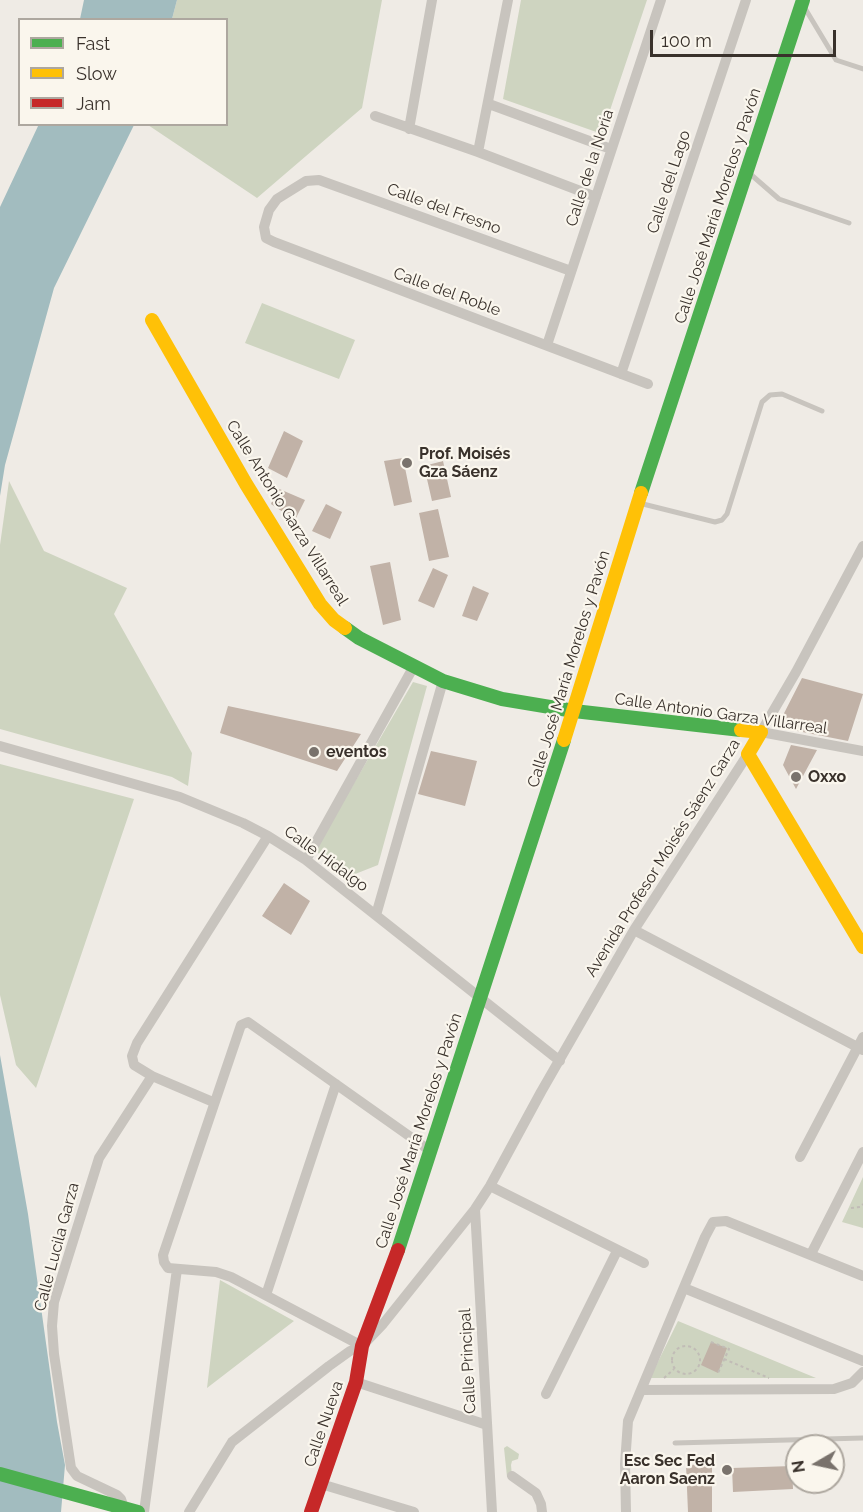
<!DOCTYPE html>
<html>
<head>
<meta charset="utf-8">
<style>
	body { margin:0 }
	#map { position:relative; width:863px; height:1512px; overflow:hidden; background:#efebe5; font-family:Raleway,sans-serif }
	canvas { display:block }
	.legend { position:absolute; left:18px; top:18px; width:210px; height:108px; box-sizing:border-box; background:#faf6ed; border:2px solid #ada79f; margin:0; padding:8px 10px; list-style:none; font-size:18px; color:#39312b }
	.legend li { display:flex; align-items:center; gap:12px; height:30px }
	.legend b { width:30px; border:2px solid #ada79f }
	.north { position:absolute; left:785px; top:1434px; width:60px; height:60px; box-sizing:border-box; background:#faf6ed; border:2px solid #ada79f; border-radius:50%; rotate:261deg; font-size:16px; font-weight:700; line-height:24px; text-align:center; color:#39312b }
	.north::after { content:''; display:block; margin:auto; width:21px; height:27px; background:#79726c; clip-path:polygon(50% 0,100% 100%,50% 72%,0 100%) }
	.scale { position:absolute; left:650px; top:30px; width:186px; height:27px; box-sizing:border-box; border:3px solid #39312b; border-top:0; padding-left:8px; font-size:18px; line-height:21px; white-space:nowrap; color:#39312b; -webkit-text-stroke:4px #faf6ed; paint-order:stroke }
</style>
</head>
<body>
<div id="map">
<canvas width="863" height="1512"></canvas>
<ul class="legend">
<li><b style="height:8px;background:#4caf50"></b>Fast</li>
<li><b style="height:8px;background:#ffc107"></b>Slow</li>
<li><b style="height:8px;background:#c62828"></b>Jam</li>
</ul>
<div class="north">N</div>
<div class="scale">100 m</div>
</div>
<script>
const c = document.querySelector('canvas').getContext('2d');
c.lineJoin = 'round';
function paint(path, color) { c.fillStyle = color; c.fill(path, 'evenodd'); }
const poly = rows => new Path2D(rows.map(r => 'M' + r).join(''));
function strokePath(path, color, width, dash) { c.strokeStyle = color; c.lineWidth = width; c.lineCap = dash ? 'butt' : 'round'; c.setLineDash(dash || []); c.stroke(path); }
function label(font, color, halo, rows, align = 'center') {
  c.font = font + ' Raleway,sans-serif'; c.lineWidth = 4.5; c.setLineDash([]); c.textBaseline = 'middle'; c.strokeStyle = halo; c.fillStyle = color; for (const [text, x, y, turn = 0] of rows) {
    c.save(); c.translate(x, y); c.rotate((+turn || 0) * Math.PI / 180); c.textAlign = isNaN(turn) ? turn : align; if (halo) c.strokeText(text, 0, 0); c.fillText(text, 0, 0); c.restore();
  }
}
paint(poly([
	[177,0,382,0,362,108,257,198,148,125,226,124,226,20,172,19],
	[521,0,647,0,602,134,503,99],
	[262,303,355,340,339,379,245,343],
	[9,481,44,551,127,588,114,614,192,753,188,786,172,777,0,729,0,545],
	[413,682,427,686,378,865,345,878,315,850],
	[0,764,134,799,36,1088,16,1065,0,995],
	[863,1177,863,1228,842,1222],
	[220,1280,294,1321,207,1388],
	[678,1321,816,1378,650,1378],
	[507,1446,519,1454,518,1459,512,1461,511,1465,512,1476,507,1477,504,1448]
]), '#ced4c0');
paint(poly([
	[84,0,177,0,172,19,80,19],
	[39,124,134,125,54,288,5,465,0,496,0,207],
	[0,1055,28,1214,57,1422,65,1465,61,1512,0,1512]
]), '#a2bcbf');
paint(poly([
	[284,431,303,441,287,478,268,468],
	[403,458,412,502,394,506,384,461],
	[443,461,451,497,432,501,424,466],
	[277,488,305,500,295,520,271,504],
	[326,504,342,512,330,539,312,531],
	[438,509,449,557,429,561,419,513],
	[390,562,401,620,383,625,370,566],
	[433,568,448,575,434,608,418,601],
	[473,586,489,593,477,621,462,616],
	[802,678,863,694,848,741,777,727],
	[228,706,361,734,337,771,220,733],
	[791,745,817,750,796,789,783,765],
	[431,751,477,761,465,806,418,794],
	[284,883,310,901,291,935,262,916],
	[711,1342,727,1348,718,1373,701,1365],
	[712,1464,712,1512,688,1512,686,1465],
	[792,1466,793,1489,733,1492,732,1468]
]), '#c1b2a7');
strokePath(poly([
	[851,1208,860,1207,863,1204],
	[711,1342,729,1349,718,1373],
	'672 1360a14 14 0 1 1 28 0a14 14 0 1 1-28 0Z',
	[724,1359,769,1378],
	[664,1378,674,1369]
]), '#c1bcb6', 2, [3, 3]);
strokePath(poly([
	[803,5,836,60,863,69],
	[748,172,779,199,849,223],
	[639,503,715,522,722,520,727,514,762,402,770,395,782,394,822,411],
	[675,1443,863,1438]
]), '#c8c4be', 5);
strokePath(poly([
	[489,104,611,149],
	[375,116,478,152,596,197],
	[409,129,432,0],
	[478,152,508,0],
	[571,271,319,180,306,181,277,199,269,210,264,227,266,238,274,242,648,384],
	[547,345,661,0],
	[621,374,746,0],
	[863,546,796,672,761,732,863,751],
	[0,746,180,797,243,823,268,836,306,860,560,1061],
	[306,860,414,666],
	[376,915,443,681],
	[634,930,863,1050],
	[213,1102,152,1076,134,1065,132,1056,137,1043,268,836],
	[800,1157,863,1037],
	[490,1186,644,1263],
	[475,1209,492,1512],
	[811,1254,863,1152],
	[684,1288,863,1361],
	[266,1295,336,1084],
	[362,1346,231,1277,216,1272,168,1268,164,1262,163,1255,241,1025,248,1022,429,1150],
	[356,1382,487,1425],
	[641,1390,834,1389,852,1383,863,1372],
	[546,1394,617,1251],
	[512,1476,536,1493,541,1504,542,1512],
	[321,1484,414,1512],
	[124,1508,121,1499,117,1495,77,1476,71,1468,54,1354,52,1326,54,1302,99,1158,152,1076],
	[144,1512,177,1269],
	[189,1512,232,1442,329,1366,350,1351,362,1346,383,1324,475,1209,490,1186,541,1092,634,930,748,754],
	[626,1512,625,1464,628,1421,705,1237,713,1222,726,1221,863,1276]
]), '#c8c4be', 10);
strokePath(poly([
	[641,493,803,0],
	[345,628,359,638,443,681,502,699,574,711,741,730],
	[398,1250,564,740],
	[0,1474,138,1512]
]), '#4caf50', 14);
strokePath(poly([
	[152,320,246,484,320,604,334,620,345,628],
	[741,730,761,732,748,754,863,947],
	[564,740,641,493]
]), '#ffc107', 14);
strokePath(poly([
	[311,1512,356,1382,362,1346,398,1250]
]), '#c62828', 14);
for (const [x, y, r, color] of [
	[407,463,6,"#79726c"],
	[314,752,6,"#79726c"],
	[796,777,6,"#79726c"],
	[727,1470,6,"#79726c"]
]) { const dot = new Path2D(); dot.arc(x, y, r, 0, 2 * Math.PI); c.fillStyle = color; c.fill(dot); strokePath(dot, '#faf6ed', 2); }
label('16px', '#39312b', '#faf6ed', [
	["Calle de la Noria",590,168,-72],
	["Calle del Lago",669,182,-72],
	["Calle José María Morelos y Pavón",718,206,-72],
	["Calle del Fresno",444,209,20],
	["Calle del Roble",447,292,20],
	["Calle Antonio Garza Villarreal",287,513,58],
	["Calle José María Morelos y Pavón",569,669,-73],
	["Calle Antonio Garza Villarreal",721,714,8],
	["Avenida Profesor Moisés Sáenz Garza",663,858,-58],
	["Calle Hidalgo",326,859,36],
	["Calle José María Morelos y Pavón",419,1131,-72],
	["Calle Lucila Garza",57,1247,-75],
	["Calle Principal",468,1361,-93],
	["Calle Nueva",324,1424,-71]
]);
label('bold 16px', '#39312b', '#faf6ed', [
	["Prof. Moisés",419,454],
	["Gza Sáenz",419,472],
	["eventos",326,752],
	["Oxxo",808,777],
	["Esc Sec Fed",715,1461,"right"],
	["Aaron Saenz",715,1479,"right"]
], 'left');
</script>
</body>
</html>
